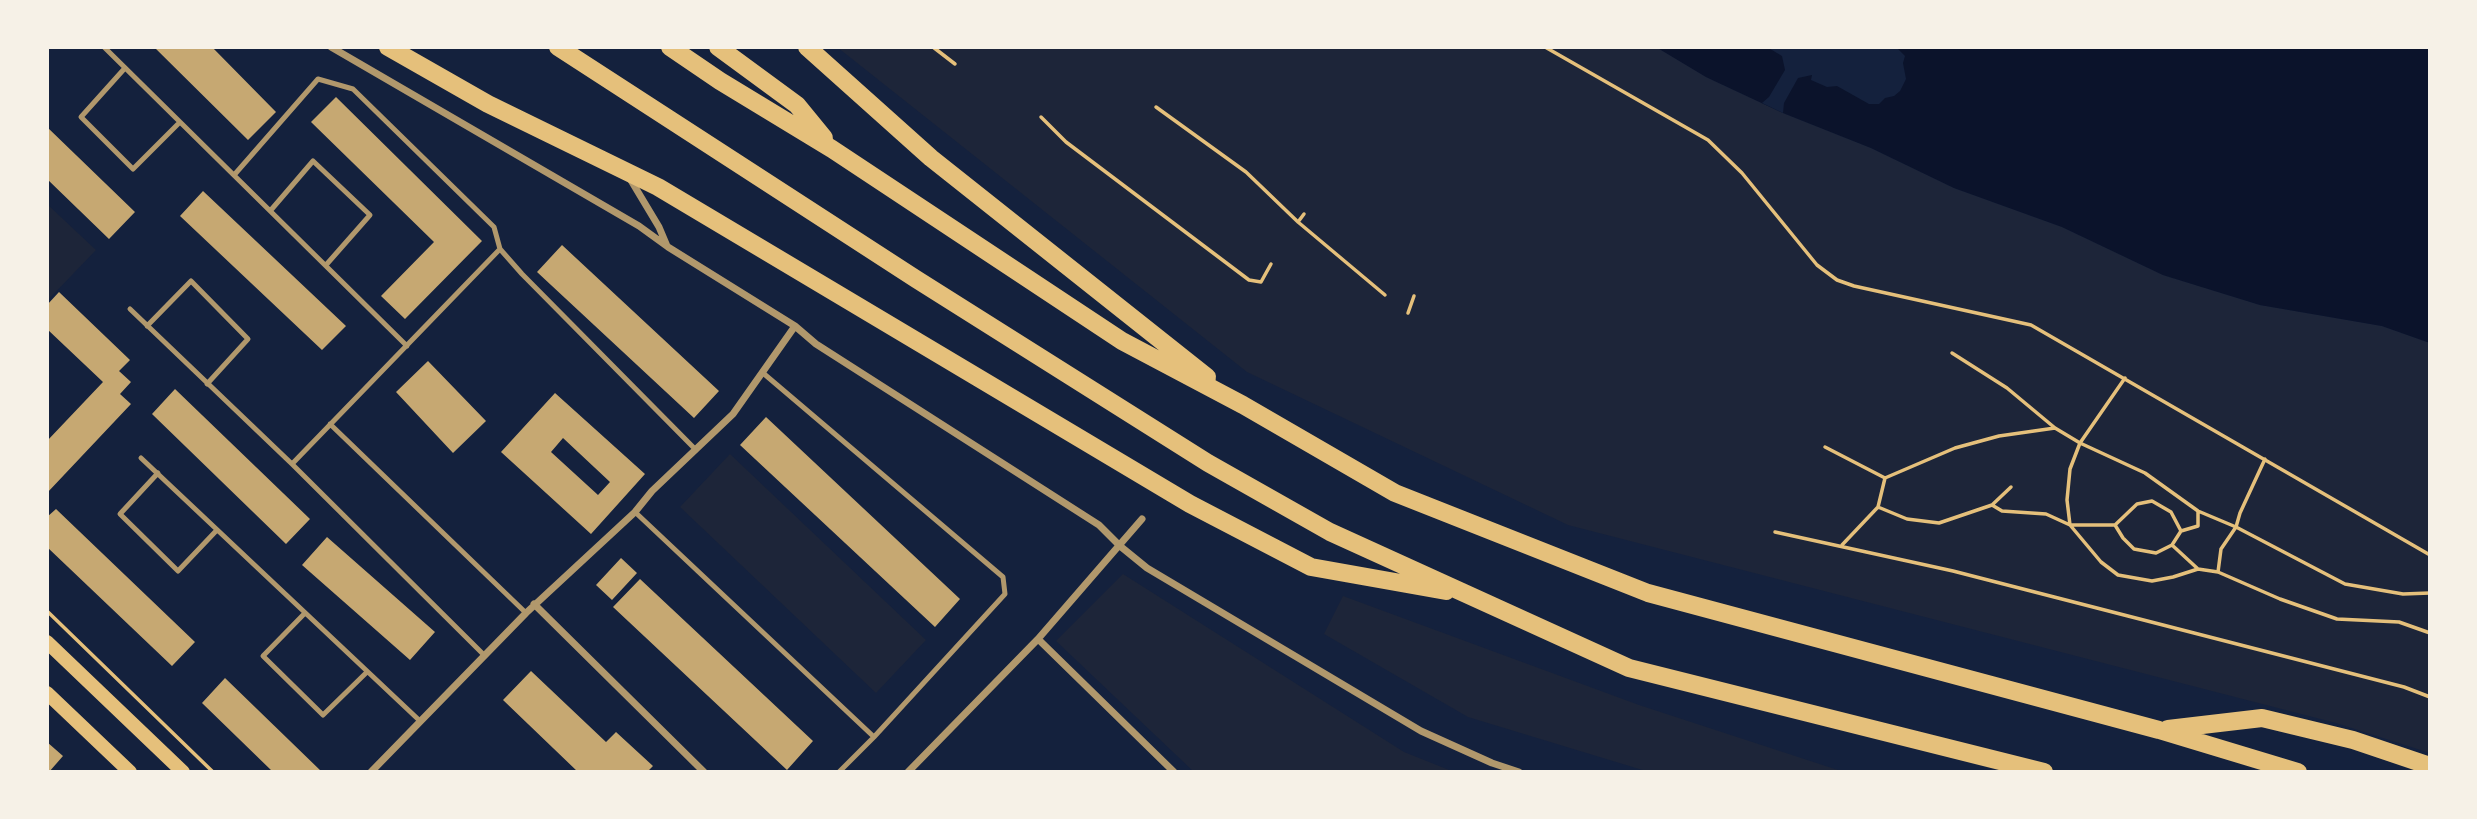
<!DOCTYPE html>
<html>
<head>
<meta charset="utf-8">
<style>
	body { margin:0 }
	#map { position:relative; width:2477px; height:819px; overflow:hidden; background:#14213d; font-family:"Varela Round",sans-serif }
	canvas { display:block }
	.frame { position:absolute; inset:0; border:49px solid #f6f1e7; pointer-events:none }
</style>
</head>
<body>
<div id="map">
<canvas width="2477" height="819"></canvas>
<div class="frame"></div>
</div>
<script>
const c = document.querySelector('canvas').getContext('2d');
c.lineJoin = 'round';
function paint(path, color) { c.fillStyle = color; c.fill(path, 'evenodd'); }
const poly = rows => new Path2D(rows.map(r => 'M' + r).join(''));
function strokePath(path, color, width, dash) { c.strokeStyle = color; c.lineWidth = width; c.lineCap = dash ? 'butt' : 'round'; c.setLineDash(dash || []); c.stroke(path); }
paint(poly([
	[837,47,1656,47,1706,77,1783,113,1871,148,1954,188,2062,227,2163,275,2260,305,2382,326,2430,343,2430,753,2336,723,1568,525,1247,372],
	[47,204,96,250,47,301],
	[730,454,926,640,876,693,680,507],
	[1123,574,1404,752,1454,772,1194,772,1056,641],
	[1343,596,1639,705,1844,772,1649,772,1468,717,1324,634]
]), '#1d2539');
paint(poly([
	[1656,47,2430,47,2430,343,2382,326,2260,305,2163,275,2062,227,1954,188,1871,148,1783,113,1706,77]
]), '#0b132b');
paint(poly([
	[1767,47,1896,47,1905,56,1903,63,1906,79,1900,91,1894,96,1885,98,1879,104,1869,104,1837,86,1827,87,1811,80,1812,75,1798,78,1784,103,1783,113,1762,103,1769,97,1785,70,1782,56]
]), '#14213d');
paint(poly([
	[154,47,212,47,276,112,248,140],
	[336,97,482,241,405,319,381,296,434,242,311,122],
	[47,127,135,212,109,239,47,179],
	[203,191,346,326,322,350,180,216],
	[562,245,719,391,694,418,537,272],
	[59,292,130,360,119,371,131,382,120,394,131,404,47,493,47,441,103,382,47,329,47,305],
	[428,361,486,421,453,453,396,392],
	[175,389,310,519,286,544,152,414],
	[555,393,645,474,591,534,501,452],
	[563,438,610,482,598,495,551,452],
	[766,417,960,599,935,627,740,445],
	[56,509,195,642,172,666,47,547,47,517],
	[327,537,435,632,410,660,302,565],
	[621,558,637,573,612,600,596,585],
	[640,579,813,741,787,770,613,607],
	[531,671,606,742,616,732,653,766,647,772,578,772,503,700],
	[225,678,322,772,273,772,202,703],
	[47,742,63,756,49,772,47,772]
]), '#c6a872');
strokePath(poly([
	[933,47,955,64],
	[1545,47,1708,140,1742,173,1817,265,1837,280,1854,286,2031,325,2430,555],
	[1156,107,1246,172,1298,222,1385,295],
	[1041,117,1066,142,1249,280,1261,282,1271,264],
	[1298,222,1304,214],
	[1408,313,1414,296],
	[1952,353,2007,388,2055,428,2080,443,2145,473,2198,511,2236,527,2345,584,2403,594,2430,593],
	[2125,378,2080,443,2070,469,2067,500,2070,525,2101,562,2118,575,2152,581,2173,577,2198,569],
	[1825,447,1885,478],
	[1992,505,2002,511,2046,514,2070,525,2115,525,2137,504,2152,501,2171,512,2181,531,2198,526,2198,511],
	[1878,507,1907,519,1939,523,1992,505,2011,487],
	[2115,525,2123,538,2134,549,2156,553,2172,545,2181,531],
	[1775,532,1953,571,2404,687,2430,697],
	[1842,545,1878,507,1885,478,1955,448,1999,436,2055,428],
	[2172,545,2198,569,2218,572,2280,599,2337,619,2399,622,2430,633],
	[2218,572,2221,549,2236,527,2240,513,2265,459],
	[47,611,213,772]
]), '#e5c07b', 3.5);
strokePath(poly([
	[104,47,407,346],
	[125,68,81,117,133,169,180,122],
	[235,174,318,79,353,89,494,227,500,249,522,274,696,450],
	[271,210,313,161,370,215,326,265],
	[130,309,292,464,484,655],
	[147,326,191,281,248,339,207,384],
	[330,424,526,613],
	[141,458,420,721],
	[292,464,500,249],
	[158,473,120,514,178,571,216,531],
	[635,512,874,737,1005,594,1003,577,763,373],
	[305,613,263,656,323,715,367,672],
	[839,772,874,737]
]), '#b1986c', 5);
strokePath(poly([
	[331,47,639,226,668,247,795,326,816,344,1099,525,1120,546,1147,568,1421,731,1492,763,1519,772],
	[629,177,659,227,667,246],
	[534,604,704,772],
	[1038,639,1174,772],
	[371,772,526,613,635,512,652,491,733,414,795,326],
	[908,772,1038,639,1142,519]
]), '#b1986c', 7);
strokePath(poly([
	[47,642,183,772],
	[47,693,130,772]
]), '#e5c07b', 14);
strokePath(poly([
	[388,47,488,104,658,187,1190,504,1311,567,1446,591],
	[558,47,916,279,1208,463,1330,532,1629,668,2044,772],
	[670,47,720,81,832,149,1122,341,1243,405,1395,493,1648,593,2159,730,2298,772],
	[718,47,797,105,824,138],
	[807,47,931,158,1207,377],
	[2168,729,2262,718,2353,740,2430,766]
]), '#e5c07b', 18);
</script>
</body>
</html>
